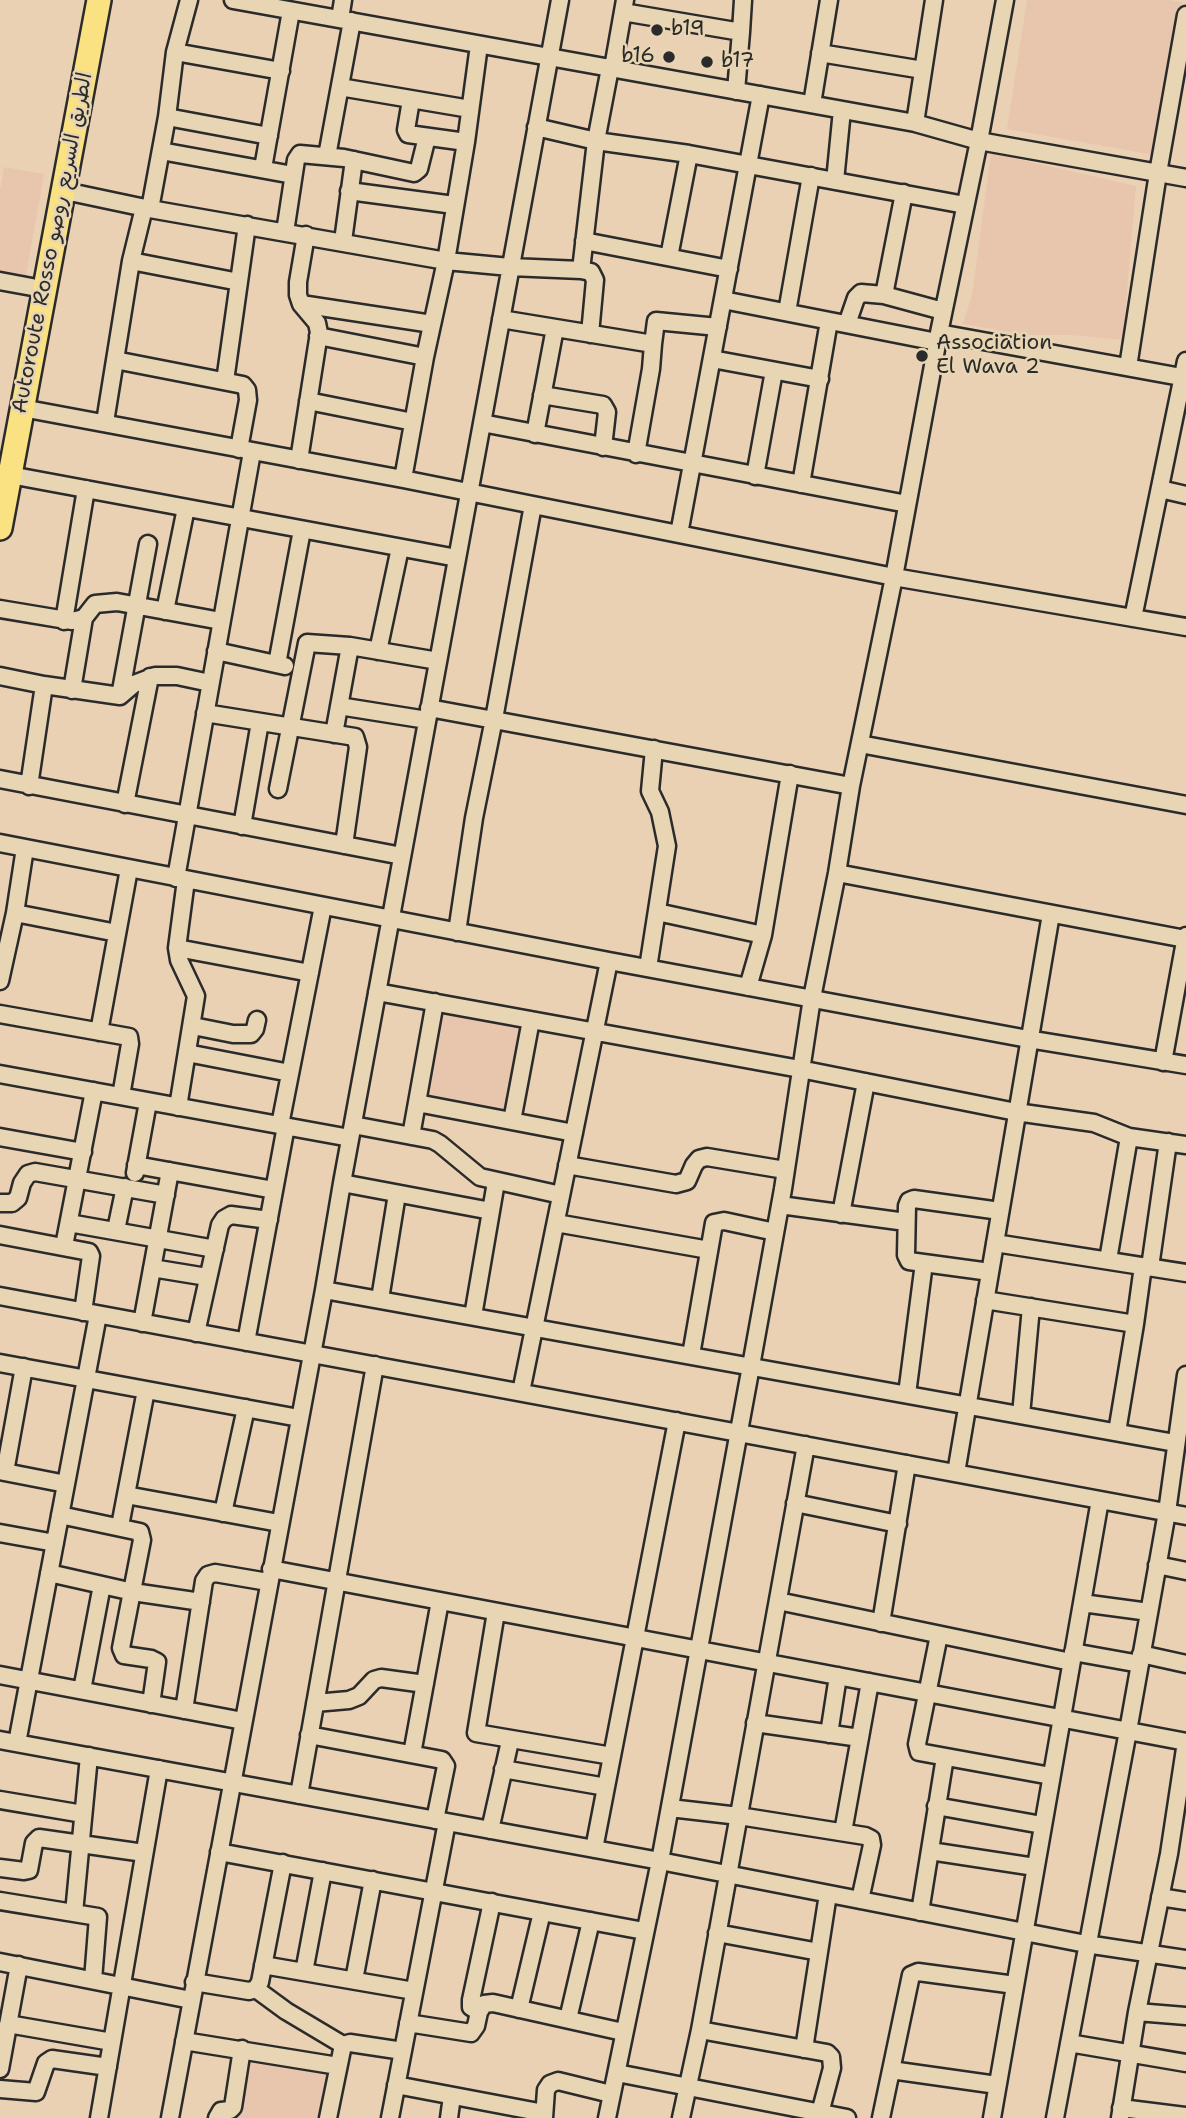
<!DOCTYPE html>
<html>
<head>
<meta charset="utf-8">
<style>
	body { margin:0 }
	canvas { display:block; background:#ebd1b3 }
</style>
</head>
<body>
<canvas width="1186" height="2118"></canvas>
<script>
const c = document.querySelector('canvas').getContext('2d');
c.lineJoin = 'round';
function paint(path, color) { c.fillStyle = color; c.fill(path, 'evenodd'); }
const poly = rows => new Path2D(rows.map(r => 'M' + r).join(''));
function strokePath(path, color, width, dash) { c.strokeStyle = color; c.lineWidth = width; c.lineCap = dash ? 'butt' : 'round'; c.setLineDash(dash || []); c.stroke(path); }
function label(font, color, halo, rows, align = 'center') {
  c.font = font + ' "Shantell Sans","Playpen Sans Arabic",sans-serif'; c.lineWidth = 5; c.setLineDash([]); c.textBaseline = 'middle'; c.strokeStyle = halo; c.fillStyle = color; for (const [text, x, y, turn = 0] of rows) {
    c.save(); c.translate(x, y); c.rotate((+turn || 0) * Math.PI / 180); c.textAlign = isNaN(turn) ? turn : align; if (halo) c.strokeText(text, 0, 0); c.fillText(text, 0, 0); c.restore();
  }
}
paint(poly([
	[1027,0,1170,0,1182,2,1160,156,1007,129],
	[991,153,1136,186,1123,340,1071,335,1027,335,963,324,972,295],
	[4,167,44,174,25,281,0,276,0,190],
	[444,1004,527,1019,510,1111,427,1096],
	[244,2050,329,2065,320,2118,232,2118]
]), '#e8c6ae');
const minor = poly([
	[233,0,915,123,979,141,1186,178],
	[623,12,741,32,743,0],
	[340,19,343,0],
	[175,52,281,71],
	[820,53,923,70],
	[613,68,625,0],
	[340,87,470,109],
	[736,91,741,32],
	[411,100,406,130,408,134,466,142],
	[812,104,829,0],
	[167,117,269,136],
	[915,123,934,0],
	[536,127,596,141,689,154,965,205],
	[161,151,293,175],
	[327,156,352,21],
	[263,168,291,11],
	[835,181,842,110],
	[65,191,150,209,446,261,510,267,581,270,596,141,610,68],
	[349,191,454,205],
	[150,209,167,117,175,52,189,0],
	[285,232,296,160,300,154,344,158,414,173,419,169,427,137],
	[343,241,354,160],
	[584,241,729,269],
	[669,257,689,154],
	[131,261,239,282],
	[581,270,591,272,595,280,590,334],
	[0,281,32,287],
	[884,295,904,193],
	[723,300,937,342],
	[301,304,432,324],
	[787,312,811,176],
	[501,319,653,344,651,369,636,454],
	[847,324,856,298,861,293,884,295,943,311],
	[939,333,1186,378],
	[318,336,425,357],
	[653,344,656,321,718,327],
	[712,359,820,379],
	[115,360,243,385,247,390,248,400,239,449],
	[1128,367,1158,173,1186,15],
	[225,381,247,225],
	[542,395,603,405,607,412,603,447],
	[308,401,413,422],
	[22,408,403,479,894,577,1186,627],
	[105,422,131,261,144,208],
	[482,423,907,504],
	[535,434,555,328],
	[299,460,319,333,317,323,301,304,298,295,298,282,306,235],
	[10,475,457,558],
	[755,476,774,371],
	[403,479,425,357,446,261,466,142,479,45],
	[801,484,829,321],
	[1160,489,1186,495],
	[679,534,761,95],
	[0,609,72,621,84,618,95,604,117,602,221,621],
	[165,611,186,508],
	[1133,618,1186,361],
	[64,621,86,489],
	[216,651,285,666],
	[378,651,400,548],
	[277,664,302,530],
	[0,676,44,685,120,696,134,684,155,676,177,676,210,683],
	[72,690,84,618],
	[120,696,148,544],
	[339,706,427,720],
	[429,708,851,786],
	[205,713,355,737,358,747,344,845],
	[334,734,350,646],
	[860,744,1186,805],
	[0,779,402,856],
	[29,786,44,685],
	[278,789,307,643,350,646,438,661],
	[125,804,150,677],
	[242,826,260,722],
	[0,843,609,961,1028,1039,1186,1065],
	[837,873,1185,939],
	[176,878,252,452],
	[657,912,763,935],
	[15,913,117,933],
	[457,932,474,818,494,719,533,505],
	[177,948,310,973],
	[648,968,667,846,660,812,650,791,654,749],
	[0,981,15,913,25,848],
	[748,987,763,935,790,774],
	[377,992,800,1069,1016,1112,1094,1123,1129,1137,1186,1145],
	[0,1014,129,1037,130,1044,121,1096],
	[193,1026,233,1034,251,1034,255,1029,257,1020],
	[99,1032,129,869],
	[187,1053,290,1073],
	[1163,1062,1186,936],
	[0,1074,350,1138],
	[417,1103,574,1133],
	[178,1107,196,996,179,960,177,948,186,880],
	[512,1121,531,1020],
	[280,1125,323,906],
	[353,1125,433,1140,440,1144,480,1177,561,1195],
	[411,1136,435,1002],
	[0,1137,83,1152],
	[136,1165,274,1190],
	[567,1165,676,1184,687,1181,694,1165,699,1159,707,1157,785,1170],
	[135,1173,148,1102],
	[342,1183,491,1211],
	[0,1203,12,1203,18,1198,22,1183,28,1174,35,1172,166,1195],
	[780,1205,906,1222],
	[841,1214,866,1082],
	[69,1223,215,1249],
	[556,1223,709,1250],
	[116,1230,125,1187],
	[0,1235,89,1252,91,1256,83,1312],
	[995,1243,1186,1273],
	[64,1246,94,1091],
	[1108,1260,1129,1137],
	[1150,1267,1168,1142],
	[152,1268,207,1277],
	[990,1272,909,1261,906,1255,907,1206,909,1201,914,1199,1000,1211],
	[324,1290,1175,1443],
	[0,1296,1186,1516],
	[380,1299,397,1194],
	[985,1300,1135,1324,1117,1432],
	[473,1316,496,1182],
	[142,1323,170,1171],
	[1135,1324,1143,1266],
	[196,1333,220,1225,224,1219,231,1215,269,1220],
	[246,1342,286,1126],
	[691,1355,714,1223,724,1221,775,1232],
	[0,1363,299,1418],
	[521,1392,609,961],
	[907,1394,924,1263],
	[1021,1415,1031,1307],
	[0,1471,66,1484],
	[5,1472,24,1367],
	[956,1473,1051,914],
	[126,1495,279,1523],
	[795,1503,898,1524],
	[223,1513,246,1408],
	[60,1515,140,1532,142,1540,121,1648,124,1655,151,1659,157,1662,151,1704],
	[120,1526,146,1390],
	[0,1533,55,1543],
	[1157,1565,1186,1571],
	[271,1569,1186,1742],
	[49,1573,133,1592,201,1602],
	[778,1601,1071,1662],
	[1082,1603,1149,1612],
	[496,1612,476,1733,612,1756],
	[881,1623,907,1464],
	[939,1635,917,1744,919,1752,1051,1776],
	[1073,1652,1140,1664],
	[1141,1654,1186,1664],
	[0,1675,243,1721],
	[82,1690,102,1585],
	[315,1703,349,1700,359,1696,374,1680,381,1678,425,1684],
	[184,1710,204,1581,208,1575,215,1573,268,1582],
	[755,1723,860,1738],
	[829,1734,838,1676],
	[309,1735,442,1760,446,1766,435,1820],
	[0,1740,660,1861,1086,1944,1186,1959],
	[17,1743,98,1315],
	[412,1754,440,1601],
	[503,1769,606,1787],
	[299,1795,375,1365],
	[0,1800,83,1814],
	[936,1806,1042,1825],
	[670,1808,739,1816,865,1836,871,1839,872,1845,860,1900],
	[490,1830,510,1741],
	[843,1832,870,1682],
	[594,1849,677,1421],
	[930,1851,1035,1867],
	[219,1852,644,1931],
	[0,1868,24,1871,29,1870,34,1843,39,1838,144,1853],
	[1160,1897,1186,1901],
	[0,1901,98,1917,93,1980],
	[920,1912,945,1757],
	[74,1913,89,1756],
	[717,1933,819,1952],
	[0,1962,191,2000],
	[263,1965,414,1991],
	[304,1972,323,1871],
	[354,1980,373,1880],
	[194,1982,249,1991,256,1989,260,1982,283,1863],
	[256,1989,286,2011,343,2045],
	[519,2009,542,1912],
	[479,2012,471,2007,471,2000,492,1902],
	[1137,2012,1186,2016],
	[568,2019,591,1921],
	[408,2023,471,2033,476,2026,479,2012,484,2004,493,2003,623,2032],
	[8,2024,112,2042],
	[700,2030,827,2053,831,2057,832,2068,820,2113],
	[184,2041,338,2066],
	[1069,2043,1186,2063],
	[804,2049,828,1894],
	[0,2069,19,1965],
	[891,2070,997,2085],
	[617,2073,847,2118],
	[396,2085,544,2113],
	[0,2089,36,2092,46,2063,52,2059,108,2067],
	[1121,2108,1186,2116],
	[99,2118,159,1769],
	[170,2118,324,1290,342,1183,560,0],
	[217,2118,221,2111,230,2110,233,2107,242,2049],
	[328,2118,343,2045,350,2043,403,2051],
	[390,2118,447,1822],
	[449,2118,452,2096],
	[544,2118,546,2090,550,2084,558,2081,611,2094],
	[607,2118,660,1861,751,1366,783,1189,812,998,837,873,851,786,894,577,939,333,979,141,1005,0],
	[681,2118,700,2030,806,1445],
	[881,2118,911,1975,918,1972,1015,1985],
	[992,2118,1100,1500],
	[1055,2118,1128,1731,1167,1512,1186,1375],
	[1120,2118,1137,2012,1169,1854,1186,1742]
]);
const highway = poly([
	[0,528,99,0]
]);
strokePath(minor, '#2b2b2b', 21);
strokePath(highway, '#2b2b2b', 28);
strokePath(minor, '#e7d5b3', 16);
strokePath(highway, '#fae181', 23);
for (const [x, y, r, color] of [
	[657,30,7,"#2b2b2b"],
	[669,57,7,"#2b2b2b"],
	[707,62,7,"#2b2b2b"],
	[922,356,7,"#2b2b2b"]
]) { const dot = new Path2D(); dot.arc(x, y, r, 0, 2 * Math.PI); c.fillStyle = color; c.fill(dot); strokePath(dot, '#e7d5b3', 2.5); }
label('21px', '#2b2b2b', '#e7d5b3', [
	["b19",671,30],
	["b16",655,57,"right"],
	["b17",721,62],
	["Association",936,344],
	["El Wava 2",936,368]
], 'left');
label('21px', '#2b2b2b', '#e7d5b3', [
	["Autoroute Rosso الطريق السريع روصو",53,243,-79]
]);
</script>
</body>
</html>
